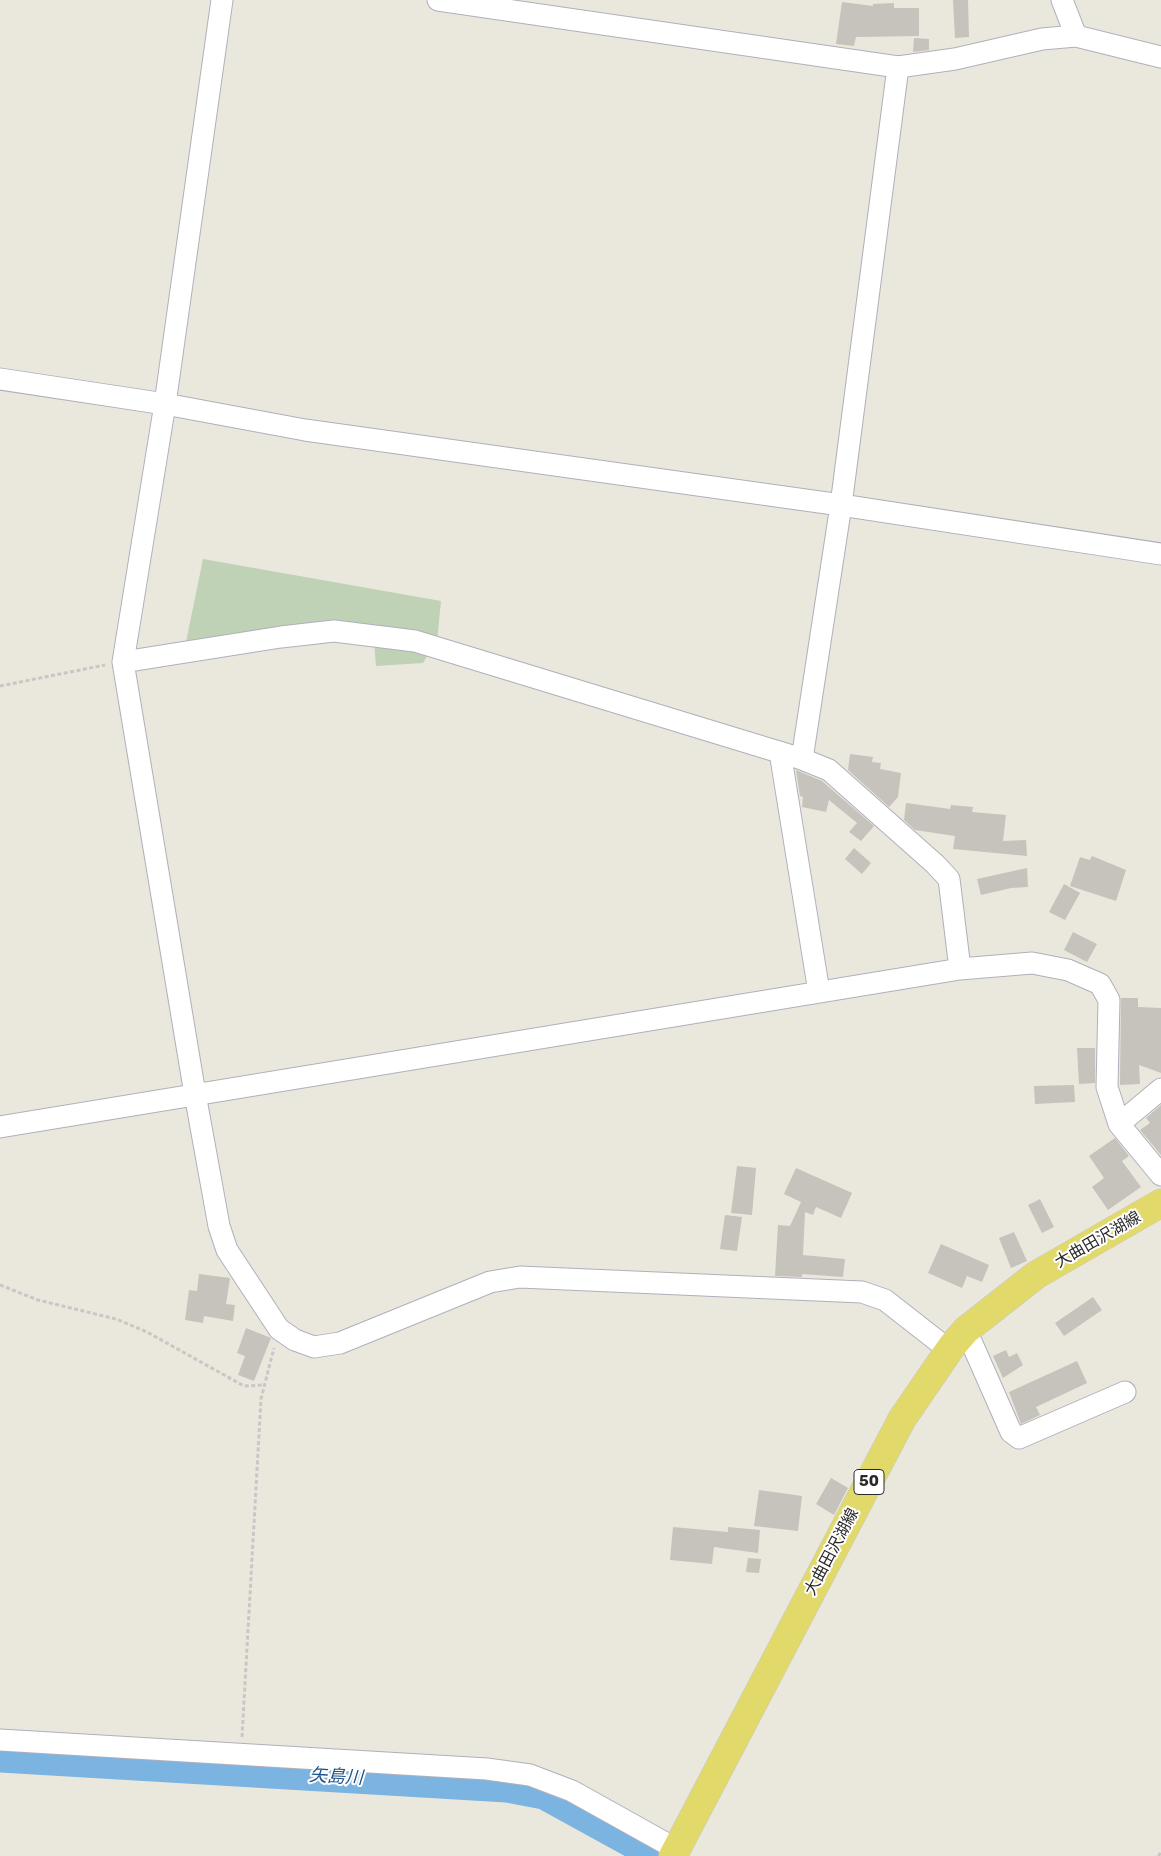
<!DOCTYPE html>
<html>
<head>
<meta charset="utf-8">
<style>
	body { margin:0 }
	canvas { display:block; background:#eae7dd }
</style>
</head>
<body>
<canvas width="1161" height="1856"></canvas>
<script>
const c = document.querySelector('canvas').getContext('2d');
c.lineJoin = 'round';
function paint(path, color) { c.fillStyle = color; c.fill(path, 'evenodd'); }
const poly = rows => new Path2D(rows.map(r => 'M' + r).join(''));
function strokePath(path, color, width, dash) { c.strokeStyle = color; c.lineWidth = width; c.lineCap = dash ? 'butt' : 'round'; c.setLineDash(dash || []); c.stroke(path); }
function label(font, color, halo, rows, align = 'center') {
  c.font = font + ' Rubik,"Noto Sans JP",sans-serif'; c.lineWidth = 4; c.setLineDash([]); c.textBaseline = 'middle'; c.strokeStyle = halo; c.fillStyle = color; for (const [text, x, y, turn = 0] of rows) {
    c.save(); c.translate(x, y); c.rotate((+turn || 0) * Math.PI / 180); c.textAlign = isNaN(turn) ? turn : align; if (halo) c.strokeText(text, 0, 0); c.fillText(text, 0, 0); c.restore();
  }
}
paint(poly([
	[203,559,441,601,437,641,423,663,376,666,374,642,339,637,186,642]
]), '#bfd2b6');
strokePath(poly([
	[0,1757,507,1787,544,1794,657,1856]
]), '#7bb4e1', 31);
paint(poly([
	[953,0,968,0,969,37,955,38],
	[842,2,873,6,873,4,894,3,894,8,919,8,919,36,856,37,854,46,836,44],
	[914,38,929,39,929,50,913,52],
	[850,754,873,757,872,762,881,763,880,769,901,773,898,797,889,807,848,770],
	[796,770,822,781,874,826,861,841,849,832,857,823,829,800,826,812,802,807,803,797,800,796],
	[906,803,950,809,951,805,973,807,972,812,1006,815,1003,841,1026,840,1027,856,953,849,955,836,915,830,904,820],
	[854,848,871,863,862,874,845,859],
	[1092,856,1126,870,1116,901,1070,886,1080,857,1090,860],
	[1027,868,1028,887,1011,888,981,895,977,879],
	[1064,884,1080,893,1065,920,1049,912],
	[1073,932,1097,944,1087,962,1064,950],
	[1121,998,1138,998,1138,1007,1161,1008,1161,1073,1139,1065,1140,1084,1120,1085,1120,1082],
	[1077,1048,1095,1048,1095,1083,1079,1084],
	[1074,1085,1075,1102,1035,1104,1034,1086],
	[1161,1105,1161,1155,1140,1130,1150,1123,1146,1118],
	[1115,1138,1129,1156,1122,1161,1141,1187,1108,1210,1092,1187,1104,1178,1089,1156],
	[737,1166,756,1168,752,1215,731,1213],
	[796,1168,852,1193,841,1218,816,1207,813,1215,805,1212,803,1255,845,1259,843,1277,802,1274,802,1277,775,1276,778,1225,790,1226,801,1202,784,1194],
	[1040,1199,1054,1227,1042,1233,1028,1205],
	[725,1215,742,1217,737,1251,720,1249],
	[1014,1232,1027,1261,1011,1268,999,1238],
	[941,1244,989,1265,982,1282,967,1276,962,1288,928,1273],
	[199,1274,230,1278,226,1304,235,1305,233,1321,204,1316,203,1323,185,1320,189,1290,197,1291],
	[1093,1297,1102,1310,1064,1336,1055,1323],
	[246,1328,271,1338,254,1381,238,1375,245,1356,237,1353],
	[1006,1350,1009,1357,1017,1353,1023,1365,1003,1378,993,1356],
	[1077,1361,1087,1383,1036,1407,1040,1415,1021,1424,1009,1392],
	[831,1478,848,1488,834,1515,816,1504],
	[759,1490,802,1496,798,1531,754,1526],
	[673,1527,728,1532,728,1527,760,1530,758,1553,714,1547,712,1564,670,1560],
	[748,1558,761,1559,759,1573,746,1572]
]), '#c6c3bc');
const street = poly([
	[222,0,165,404,123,662,195,1094,219,1226,227,1250,279,1329,295,1340,314,1347,340,1343,490,1282,520,1277,862,1292,885,1300,949,1350],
	[438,0,898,67,955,59,1042,39,1076,36,1161,57],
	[1062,0,1076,36],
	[0,379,165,404,305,430,841,505,1161,554],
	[123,662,281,637,334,631,415,641,802,759,829,770,935,864,949,879,960,969],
	[780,752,819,992],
	[802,759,841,505,898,67],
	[1119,1124,1161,1089],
	[0,1127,960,969,1032,963,1068,970,1100,984,1109,1000,1107,1087,1119,1124,1161,1175],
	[966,1330,1011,1432,1019,1438,1125,1392],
	[0,1740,487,1769,530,1775,572,1791,676,1849]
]);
const primary = poly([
	[673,1856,902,1419,952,1346,966,1330,1036,1275,1161,1203]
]);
strokePath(street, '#b0b0bc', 23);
strokePath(primary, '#c7c7c7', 29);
strokePath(poly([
	[0,686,105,665],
	[0,1285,38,1300,116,1319,147,1332,244,1386,264,1385],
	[242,1737,261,1399,274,1348],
	[1158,1856,1161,1853]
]), '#c7c7c7', 3, [4, 2.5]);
strokePath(street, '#fff', 21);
strokePath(primary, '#e1da6b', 28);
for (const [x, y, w] of [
	[869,1482,30]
]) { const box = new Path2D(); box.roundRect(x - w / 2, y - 12.5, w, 25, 4); c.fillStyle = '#fff'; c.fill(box); strokePath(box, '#292929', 1); }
label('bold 15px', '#292929', null, [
	["50",869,1482]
]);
label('16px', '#292929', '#fff', [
	["大曲田沢湖線",1098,1240,-30],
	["大曲田沢湖線",832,1552,-62]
]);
label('italic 18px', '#1c518b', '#fff', [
	["矢島川",336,1777,3]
]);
</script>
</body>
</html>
